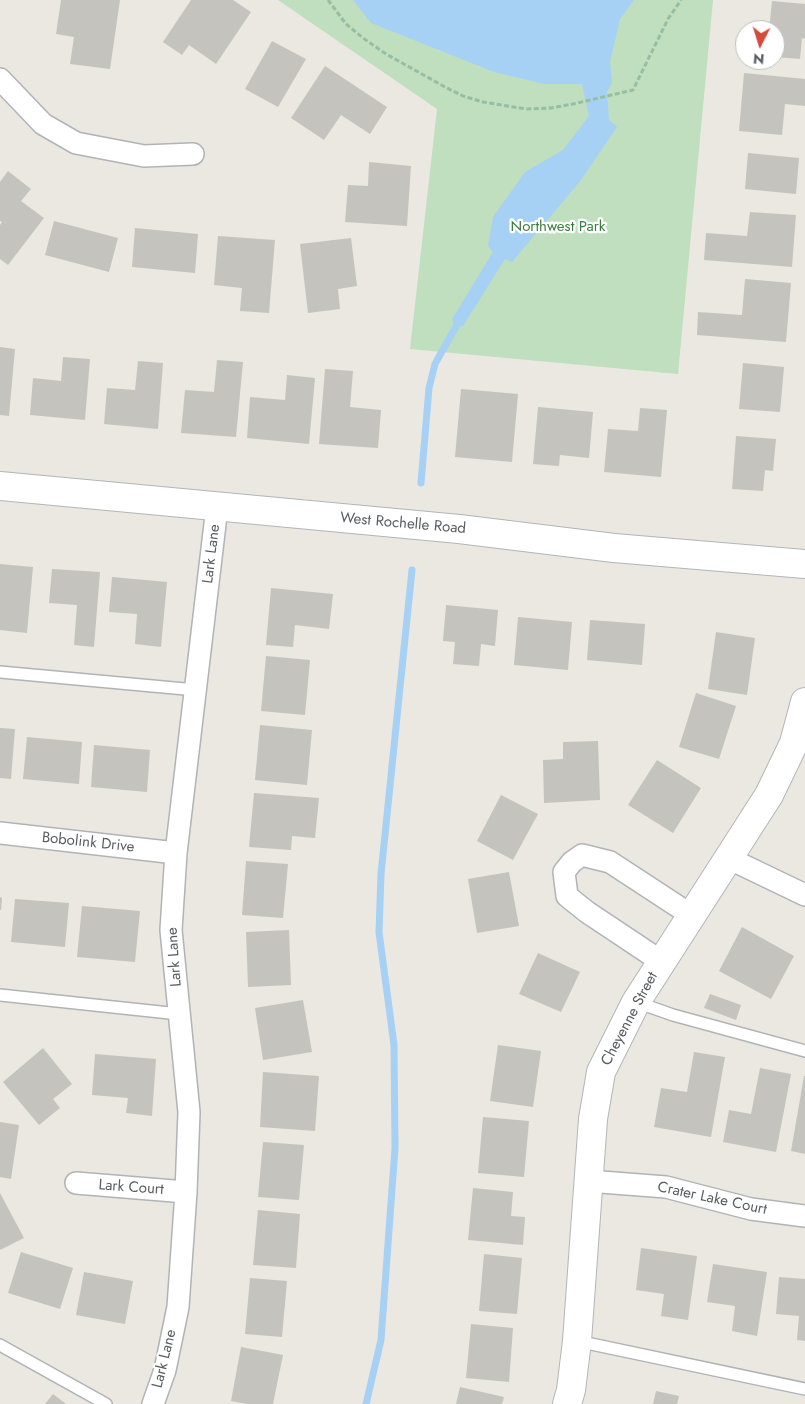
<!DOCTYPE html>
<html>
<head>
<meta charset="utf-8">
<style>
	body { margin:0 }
	#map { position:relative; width:805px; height:1404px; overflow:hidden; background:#eae8e0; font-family:Jost,sans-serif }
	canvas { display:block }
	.north { position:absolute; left:735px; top:20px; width:50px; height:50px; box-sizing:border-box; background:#fff; border:1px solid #bdbebf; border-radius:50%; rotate:185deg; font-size:14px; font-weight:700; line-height:20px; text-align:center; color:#595c5f }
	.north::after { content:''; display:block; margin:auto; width:18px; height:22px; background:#d44a3c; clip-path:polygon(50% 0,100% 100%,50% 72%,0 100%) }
</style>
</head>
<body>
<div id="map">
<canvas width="805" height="1404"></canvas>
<div class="north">N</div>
</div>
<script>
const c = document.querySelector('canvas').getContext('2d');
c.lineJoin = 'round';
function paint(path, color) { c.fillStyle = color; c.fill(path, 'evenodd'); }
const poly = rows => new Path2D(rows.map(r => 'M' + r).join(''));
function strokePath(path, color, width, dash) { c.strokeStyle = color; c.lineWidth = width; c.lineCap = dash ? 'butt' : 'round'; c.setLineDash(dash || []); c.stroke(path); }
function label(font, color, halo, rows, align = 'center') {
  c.font = font + ' Jost,sans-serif'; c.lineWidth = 4.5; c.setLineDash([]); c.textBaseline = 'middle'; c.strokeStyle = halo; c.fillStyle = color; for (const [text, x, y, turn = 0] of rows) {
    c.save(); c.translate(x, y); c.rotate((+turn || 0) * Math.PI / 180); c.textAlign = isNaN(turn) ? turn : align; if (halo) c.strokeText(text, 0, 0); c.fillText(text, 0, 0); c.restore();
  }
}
paint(poly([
	[278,0,713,0,678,374,410,349,437,109]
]), '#bfdfbf');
paint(poly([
	[353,0,634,0,620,19,610,62,612,83,607,92,609,120,617,127,581,180,539,230,512,262,505,259,463,326,455,327,452,319,493,252,488,246,493,217,525,172,563,150,589,116,582,84,544,84,494,72,371,23]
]), '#a6d1f5');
strokePath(poly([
	[421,483,429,388,435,364,459,321],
	[366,1404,381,1340,395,1148,394,1045,379,932,381,874,412,570]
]), '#a6d1f5', 7);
paint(poly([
	[61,0,120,0,110,69,70,64,74,37,56,34],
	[191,0,233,0,251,12,216,64,189,45,182,55,163,42],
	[772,1,805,4,805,39,802,38,800,59,775,57,775,30,769,30],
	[272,41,306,59,278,107,245,89],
	[325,66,387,107,370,134,341,115,324,140,291,118],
	[744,73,805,79,805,106,785,104,782,135,739,131],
	[748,153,799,158,796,194,745,189],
	[369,162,411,166,407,226,345,222,348,185,368,186],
	[8,171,31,189,21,201,44,218,8,265,0,259,0,225,2,222,0,221,0,182],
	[750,212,796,215,792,267,704,260,706,233,747,236],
	[54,221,118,238,109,272,45,255],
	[135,228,198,234,195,273,132,267],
	[218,236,275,240,269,313,240,311,242,288,214,285],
	[351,238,357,286,338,289,340,309,308,313,300,244],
	[745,279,791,283,786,342,697,335,698,312,742,315],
	[0,347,15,349,9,416,0,415],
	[63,357,90,359,85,420,30,415,33,378,61,381],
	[217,360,243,362,236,437,181,433,185,390,214,392],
	[138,361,163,363,158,429,104,424,107,388,135,390],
	[743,363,784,367,780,412,739,409],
	[325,369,353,371,350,407,381,410,378,448,319,444],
	[287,375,315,378,309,444,247,438,250,397,285,400],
	[461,389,518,394,512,462,455,457],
	[538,407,593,412,589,458,560,455,559,466,533,464],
	[640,408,667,410,661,477,604,472,608,429,638,431],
	[736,436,776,439,773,471,765,470,763,491,732,489],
	[0,564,33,567,27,633,0,630],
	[52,569,100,572,94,647,74,645,77,605,49,603],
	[112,577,167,582,161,647,135,644,137,614,109,612],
	[271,588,333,594,329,629,295,625,293,647,266,645],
	[446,605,498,610,495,646,481,644,479,666,453,664,455,642,443,641],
	[518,617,572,622,568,670,514,665],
	[590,620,645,624,642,665,587,660],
	[716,632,755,638,747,695,708,689],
	[266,656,310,660,305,715,261,711],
	[696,693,736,706,719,759,679,747],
	[260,725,312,730,307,785,255,780],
	[0,728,15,729,11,779,0,778],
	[27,737,82,742,79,784,23,779],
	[598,741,600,800,544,803,543,760,563,759,563,742],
	[94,745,150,750,147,792,91,787],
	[657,760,701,788,673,833,628,805],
	[254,793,319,798,315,838,292,836,291,850,249,847],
	[501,795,538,814,513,860,477,841],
	[246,861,288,864,283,918,242,915],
	[509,872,519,926,477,933,468,879],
	[0,897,2,898,1,910,0,910],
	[15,899,69,903,65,947,11,942],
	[82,906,140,911,135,962,77,957],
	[742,927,794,956,771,999,719,971],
	[289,930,291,985,248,987,246,932],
	[538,953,580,972,561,1012,519,994],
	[710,994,741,1005,736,1020,704,1008],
	[303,1000,312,1052,263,1060,255,1008],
	[498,1045,541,1051,533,1107,490,1101],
	[43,1048,72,1084,53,1099,60,1108,39,1125,3,1082],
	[694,1052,725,1057,711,1137,654,1127,661,1088,687,1092],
	[95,1054,156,1059,152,1116,126,1113,128,1098,92,1095],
	[760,1068,791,1074,776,1152,723,1142,729,1110,751,1114],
	[263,1072,319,1076,315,1131,260,1127],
	[804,1076,805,1076,805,1154,791,1151],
	[483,1117,529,1121,524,1177,478,1173],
	[0,1122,19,1125,11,1179,0,1177],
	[263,1142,304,1145,299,1200,258,1197],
	[473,1188,513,1192,511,1216,525,1217,523,1245,468,1240],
	[0,1193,24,1238,0,1250],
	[258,1210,300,1214,296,1268,253,1265],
	[641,1248,697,1256,688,1320,661,1316,664,1294,636,1290],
	[21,1252,73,1268,60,1309,8,1293],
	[484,1254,522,1258,517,1314,479,1311],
	[713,1264,767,1272,757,1336,732,1331,735,1306,707,1302],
	[84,1272,133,1281,125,1324,76,1315],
	[779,1277,805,1279,805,1341,797,1340,799,1316,776,1314],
	[250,1278,287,1281,282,1337,245,1334],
	[471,1324,513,1328,509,1382,466,1378],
	[241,1347,283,1355,273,1404,247,1404,231,1401],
	[460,1387,504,1397,502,1404,456,1404],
	[656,1391,679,1396,677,1404,653,1404],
	[53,1394,66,1404,45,1404]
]), '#c5c3bd');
const lane = poly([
	[0,672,196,690],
	[0,995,179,1014],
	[636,1002,673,1015,805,1051],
	[577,1341,805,1389],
	[0,1345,106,1404]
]);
const street = poly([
	[0,79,43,124,76,143,144,156,193,154],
	[0,833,176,853],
	[728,858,805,895],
	[662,962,587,912,567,896,564,872,572,862,582,855,610,862,691,915],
	[588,1181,666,1187,751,1209,805,1216],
	[76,1183,186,1192],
	[153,1404,165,1370,178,1307,186,1192,189,1112,171,930,176,853,217,507]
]);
const secondary = poly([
	[0,486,459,529,614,548,805,564],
	[567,1404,571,1390,577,1341,593,1119,601,1072,636,1002,769,795,794,743,805,702]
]);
strokePath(lane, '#b1b3b6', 14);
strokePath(street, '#b1b3b6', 24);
strokePath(secondary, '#b2b5b9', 30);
strokePath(poly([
	[328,0,346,24,363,38,386,54,445,87,463,96,483,102,526,109,551,108,573,104,633,90,668,19,681,0]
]), '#97bda3', 3, [5, 2.5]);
strokePath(lane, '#fff', 11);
strokePath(street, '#fff', 21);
strokePath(secondary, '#fff', 28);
label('15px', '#3c7b40', '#fff', [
	["Northwest Park",558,227]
]);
label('15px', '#595c5f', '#fff', [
	["West Rochelle Road",403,524,5],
	["Lark Lane",212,554,-83],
	["Bobolink Drive",88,843,6],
	["Lark Lane",175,957,-94],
	["Cheyenne Street",630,1019,-62],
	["Lark Court",131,1188,4],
	["Crater Lake Court",712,1199,12],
	["Lark Lane",165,1359,-76]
]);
</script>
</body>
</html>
